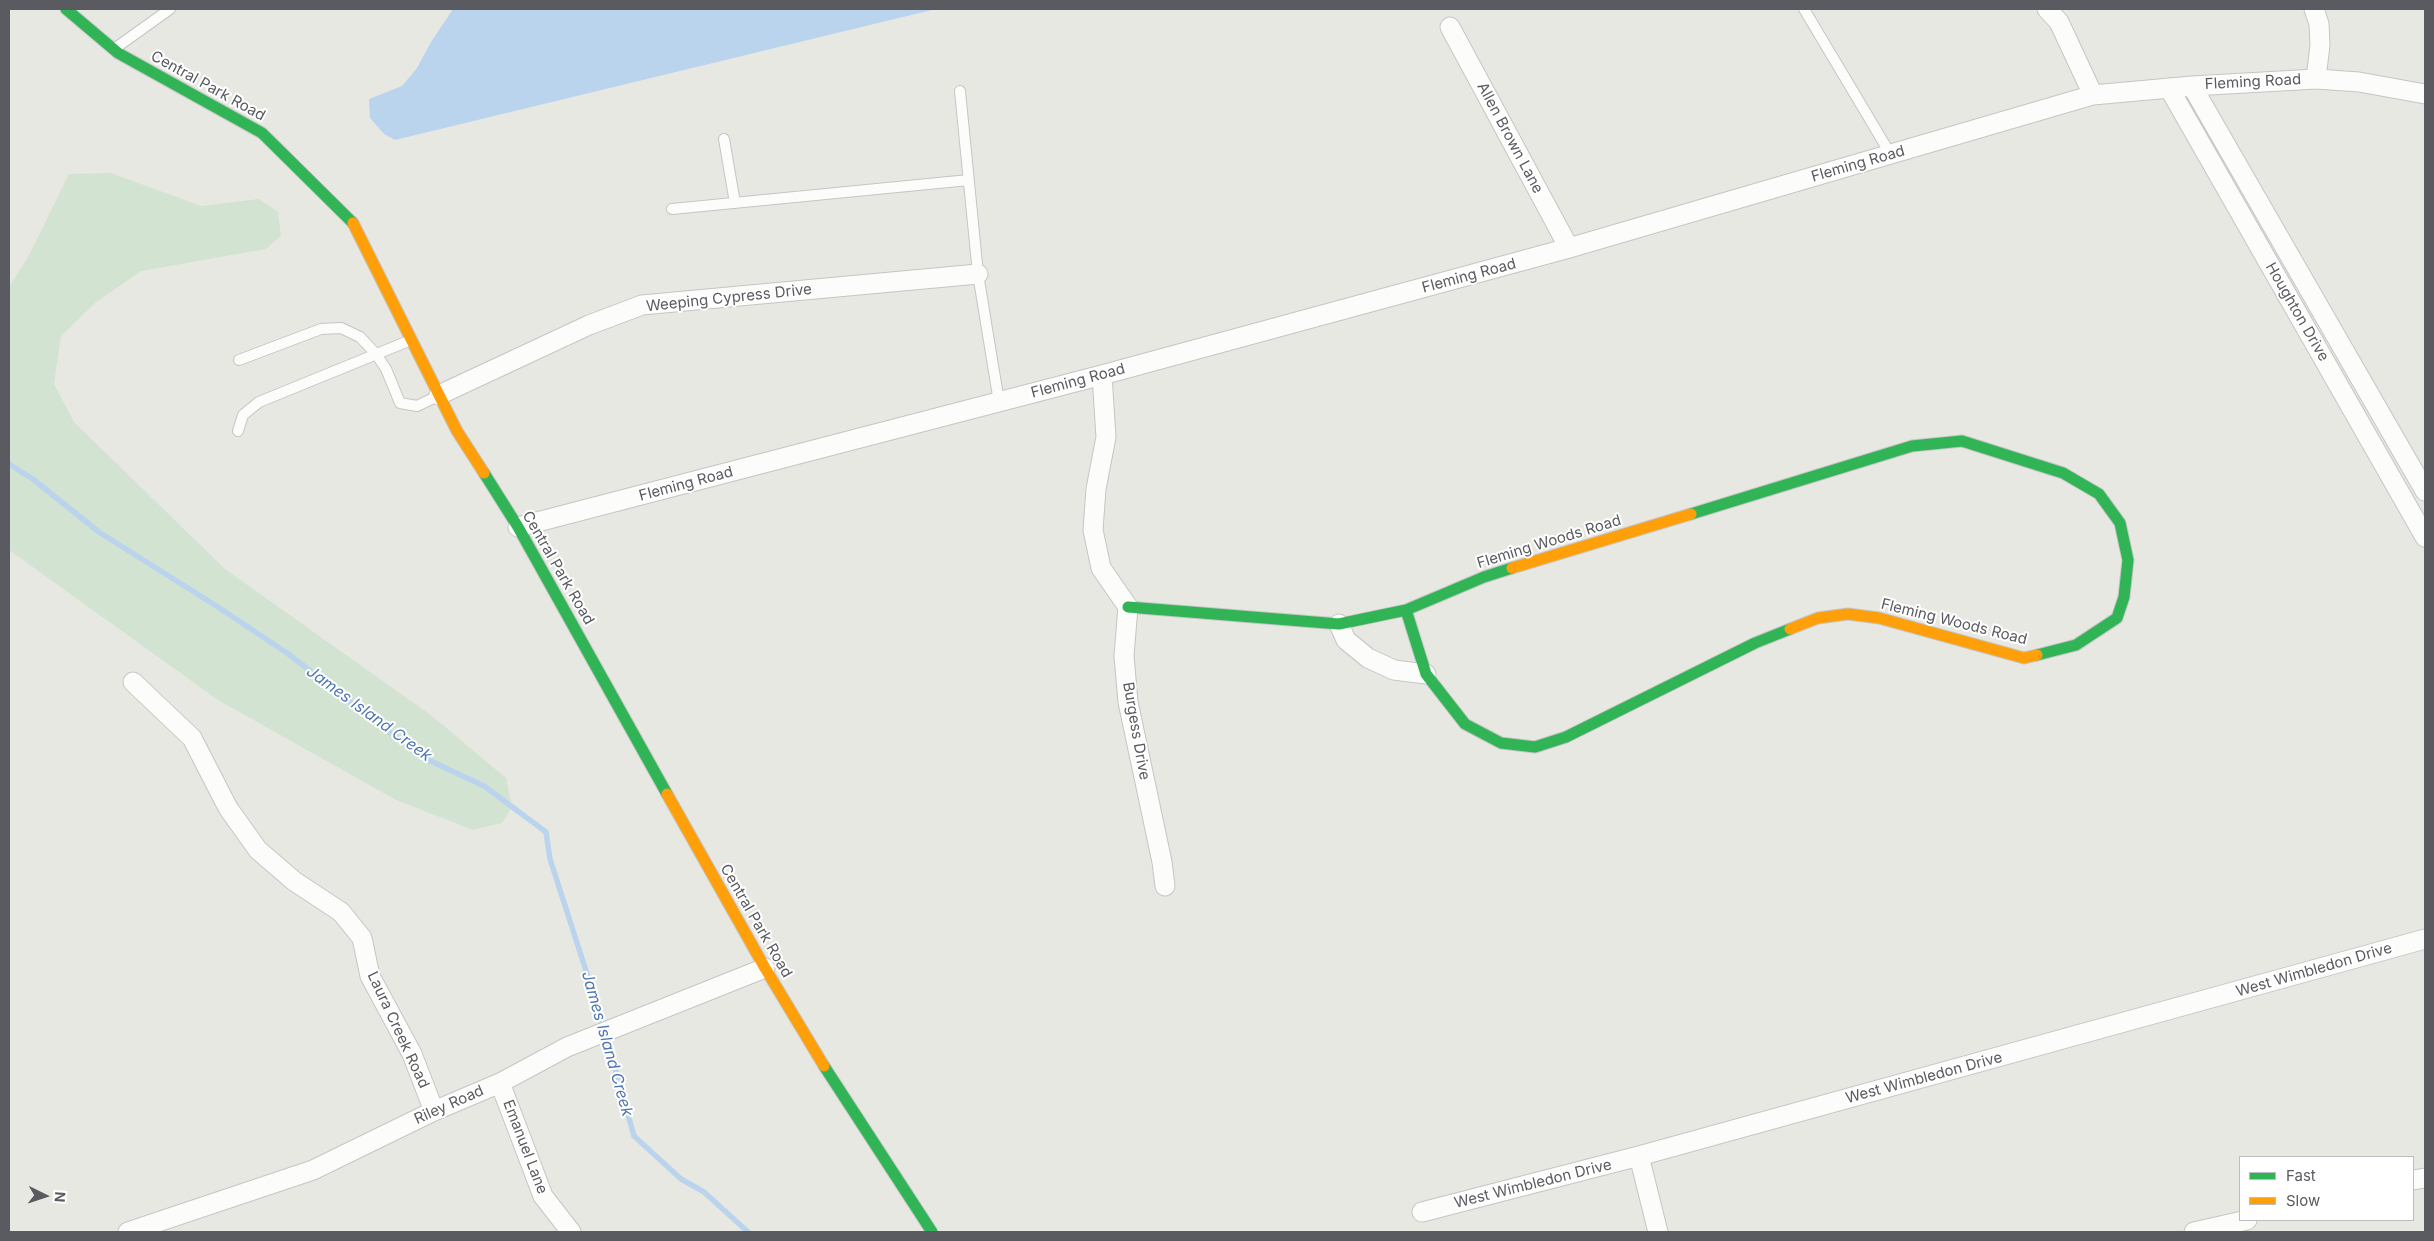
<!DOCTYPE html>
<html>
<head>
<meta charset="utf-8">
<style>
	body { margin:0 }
	#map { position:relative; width:2434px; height:1241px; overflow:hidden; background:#e8e8e3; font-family:Inter,sans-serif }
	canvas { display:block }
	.frame { position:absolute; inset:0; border:10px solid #595b60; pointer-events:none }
	.legend { position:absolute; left:2239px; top:1156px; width:175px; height:65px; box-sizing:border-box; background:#fff; border:1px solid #bdbdbf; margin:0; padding:6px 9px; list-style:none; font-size:15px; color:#595b60 }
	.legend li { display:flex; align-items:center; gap:10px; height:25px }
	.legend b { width:25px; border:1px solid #bdbdbf }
	.north { position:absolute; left:20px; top:1171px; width:50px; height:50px; -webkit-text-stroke:4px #fff; paint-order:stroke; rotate:94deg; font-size:14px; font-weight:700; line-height:20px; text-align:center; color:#595b60 }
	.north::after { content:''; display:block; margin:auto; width:18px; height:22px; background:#595b60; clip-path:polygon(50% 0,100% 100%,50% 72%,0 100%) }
</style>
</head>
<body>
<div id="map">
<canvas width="2434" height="1241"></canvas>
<div class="frame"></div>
<ul class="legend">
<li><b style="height:6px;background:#30b455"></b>Fast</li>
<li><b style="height:6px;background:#ff9f0a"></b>Slow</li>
</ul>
<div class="north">N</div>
</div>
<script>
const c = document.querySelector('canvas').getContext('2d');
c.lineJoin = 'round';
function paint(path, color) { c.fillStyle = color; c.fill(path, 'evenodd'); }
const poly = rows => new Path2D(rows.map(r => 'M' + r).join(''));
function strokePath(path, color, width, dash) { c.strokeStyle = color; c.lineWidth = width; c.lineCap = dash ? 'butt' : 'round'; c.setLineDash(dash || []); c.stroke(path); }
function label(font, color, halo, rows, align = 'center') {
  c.font = font + ' Inter,sans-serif'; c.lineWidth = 4; c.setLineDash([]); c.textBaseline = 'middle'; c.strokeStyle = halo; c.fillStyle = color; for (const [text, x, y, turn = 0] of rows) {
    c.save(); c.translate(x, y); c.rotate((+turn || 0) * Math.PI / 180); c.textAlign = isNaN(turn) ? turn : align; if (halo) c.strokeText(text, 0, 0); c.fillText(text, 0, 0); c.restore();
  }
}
paint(poly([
	[111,173,201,206,259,199,278,212,281,236,266,249,141,271,95,303,61,336,54,384,74,422,225,569,432,716,506,778,512,807,502,823,473,830,396,800,218,700,9,550,9,287,28,257,69,174]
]), '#d2e3d1');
paint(poly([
	[453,9,936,9,395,140,384,134,370,118,369,99,402,86,417,68,431,42]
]), '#bbd4ee');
strokePath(poly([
	[9,464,34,480,99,532,221,609,287,653,422,757,484,786,546,832,550,859,599,1011,634,1136,681,1179,704,1192,748,1232]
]), '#bbd4ee', 5.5);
const lane = poly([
	[1804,9,1891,155],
	[114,49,170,9],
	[960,91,978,274,999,402],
	[724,139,735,203],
	[672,209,969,180],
	[239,360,321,329,341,328,360,337,376,354,386,369,400,403,417,406,438,396],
	[238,431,243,415,259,402,411,340]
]);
const street = poly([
	[2047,9,2059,22,2093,95],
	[2314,9,2319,24,2320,45,2316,79],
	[1450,27,1569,248],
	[2192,86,2425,491],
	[2169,88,2425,537],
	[1102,375,1106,437,1096,489,1093,530,1101,568,1128,607,1124,656,1128,702,1162,862,1165,886],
	[439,395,589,325,642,305,978,274],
	[518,527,1102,375,1569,248,2093,95,2192,86,2316,79,2359,82,2425,94],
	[1339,624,1346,640,1368,658,1394,670,1426,674],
	[133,682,192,738,228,808,258,850,294,881,341,912,362,938,370,976,412,1054,434,1111],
	[500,1083,543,1196,571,1232],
	[1639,1156,1658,1232],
	[2413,1180,2425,1178],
	[1422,1212,1639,1156,2425,939],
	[128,1232,313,1170,434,1111,500,1083,567,1047,765,968],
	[2194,1232,2247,1220]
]);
const fast = poly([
	[66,9,118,53,262,133,353,223],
	[484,473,518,527,667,794],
	[1691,514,1912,446,1962,441,2063,473,2099,494,2120,523,2128,560,2124,597,2117,618,2076,645,2037,655],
	[1128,607,1339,624,1406,610,1484,577,1512,568],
	[1406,610,1426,674,1465,724,1501,743,1535,747,1566,737,1755,643,1790,629],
	[824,1066,932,1232]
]);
const slow = poly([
	[353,223,457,431,484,473],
	[1512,568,1691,514],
	[1790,629,1818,618,1848,614,1879,618,2024,658,2037,655],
	[667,794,765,968,824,1066]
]);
strokePath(lane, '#c5c5c5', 12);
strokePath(street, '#c5c5c5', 21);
strokePath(fast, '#c5c6c6', 13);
strokePath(slow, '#c5c6c6', 13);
strokePath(lane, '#fcfcfb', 10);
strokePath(street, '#fcfcfb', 19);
strokePath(fast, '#30b455', 11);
strokePath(slow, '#ff9f0a', 11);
label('15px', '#595b60', '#fff', [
	["Fleming Road",2253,82,-3],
	["Central Park Road",208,86,29],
	["Allen Brown Lane",1510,138,62],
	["Fleming Road",1858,164,-16],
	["Fleming Road",1469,276,-15],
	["Weeping Cypress Drive",729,298,-6],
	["Houghton Drive",2297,312,60],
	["Fleming Road",1078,381,-15],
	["Fleming Road",686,484,-15],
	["Fleming Woods Road",1549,542,-17],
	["Central Park Road",558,568,60],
	["Fleming Woods Road",1954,622,14],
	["Burgess Drive",1136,731,80],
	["Central Park Road",756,921,60],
	["West Wimbledon Drive",2314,970,-16],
	["Laura Creek Road",398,1030,65],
	["West Wimbledon Drive",1924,1078,-15],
	["Riley Road",449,1105,-24],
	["Emanuel Lane",525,1147,69],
	["West Wimbledon Drive",1533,1184,-14]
]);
label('italic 16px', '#4f77b2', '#fff', [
	["James Island Creek",369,714,36],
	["James Island Creek",607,1044,74]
]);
</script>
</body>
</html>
